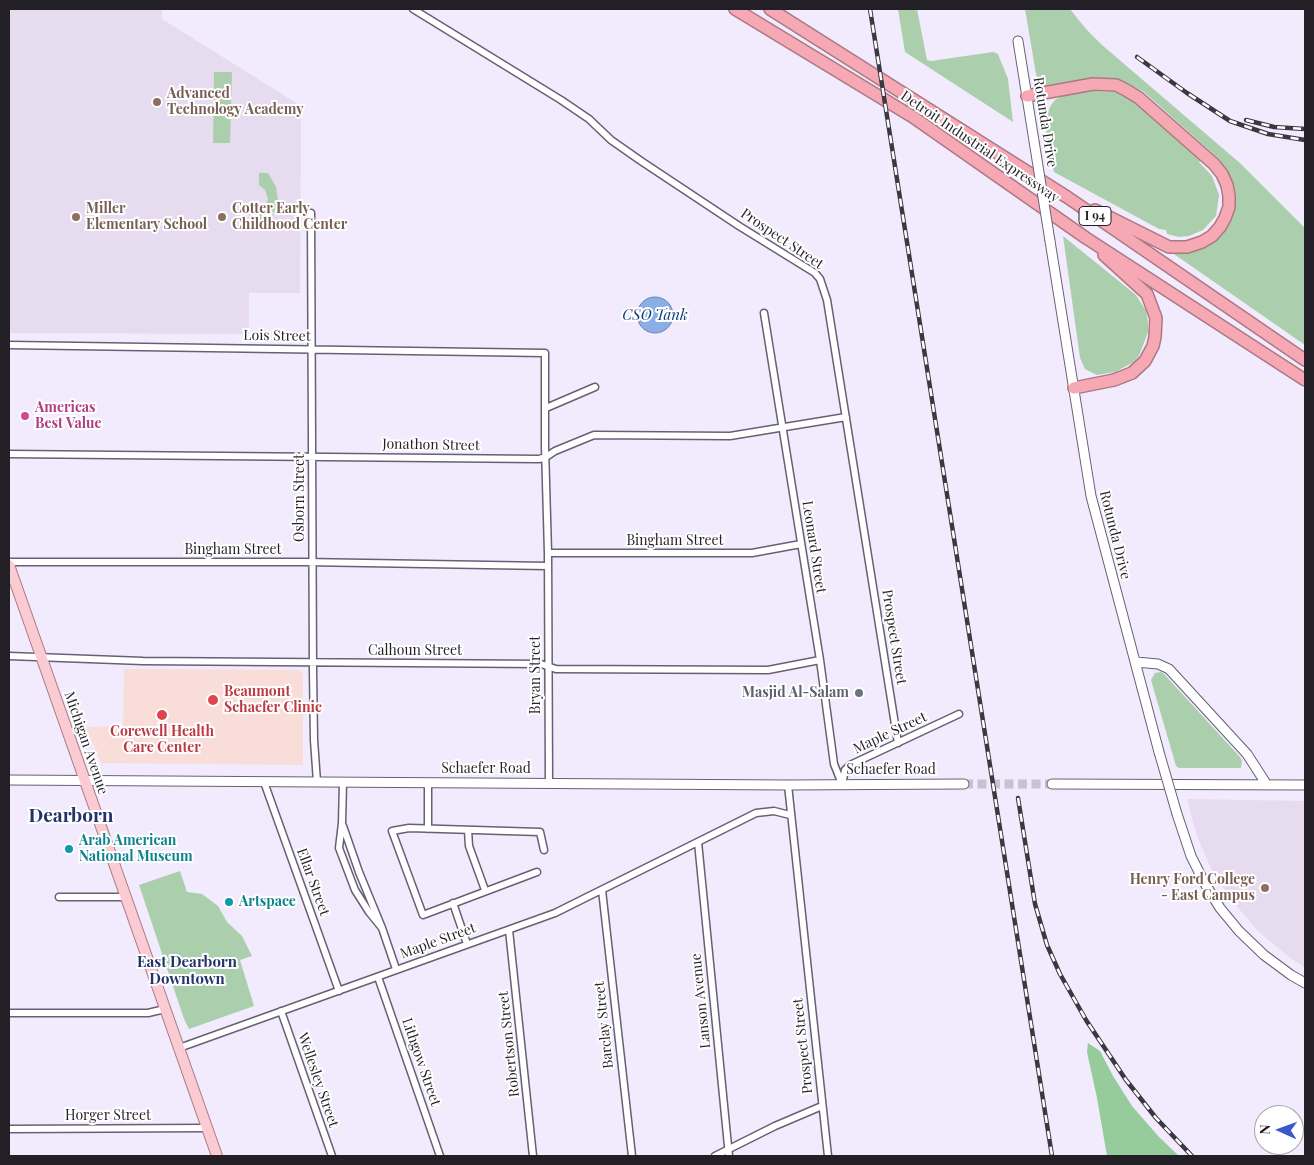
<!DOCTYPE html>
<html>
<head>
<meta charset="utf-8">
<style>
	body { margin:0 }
	#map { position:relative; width:1314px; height:1165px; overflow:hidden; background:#f1ebfd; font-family:"Playfair Display",serif }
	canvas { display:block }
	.frame { position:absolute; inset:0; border:10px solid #221f27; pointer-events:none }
	.north { position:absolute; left:1254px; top:1105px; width:50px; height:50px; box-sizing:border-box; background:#fff; border:1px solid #a7a5a9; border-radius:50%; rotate:272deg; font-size:14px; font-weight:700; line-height:20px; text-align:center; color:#221f27 }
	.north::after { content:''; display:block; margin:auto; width:18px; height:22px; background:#3a58ca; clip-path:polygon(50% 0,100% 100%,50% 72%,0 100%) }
</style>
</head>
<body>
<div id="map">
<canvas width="1314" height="1165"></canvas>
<div class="frame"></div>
<div class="north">N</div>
</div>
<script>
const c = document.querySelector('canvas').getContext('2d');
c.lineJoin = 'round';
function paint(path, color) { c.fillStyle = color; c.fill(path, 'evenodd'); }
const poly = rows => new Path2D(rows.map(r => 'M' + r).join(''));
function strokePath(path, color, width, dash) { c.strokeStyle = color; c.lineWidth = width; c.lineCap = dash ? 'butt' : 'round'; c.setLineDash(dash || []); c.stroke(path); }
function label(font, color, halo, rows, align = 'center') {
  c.font = font + ' "Playfair Display",serif'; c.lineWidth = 4; c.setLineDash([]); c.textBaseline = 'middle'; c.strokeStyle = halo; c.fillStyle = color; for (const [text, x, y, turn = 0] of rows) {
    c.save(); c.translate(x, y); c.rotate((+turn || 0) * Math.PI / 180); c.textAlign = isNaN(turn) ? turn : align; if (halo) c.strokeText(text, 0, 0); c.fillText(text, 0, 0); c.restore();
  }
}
paint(poly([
	[9,9,162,9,162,19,301,106,300,293,249,293,249,334,9,333],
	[1187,799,1305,801,1305,968,1289,957,1259,932,1234,903,1213,873,1197,836]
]), '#e7dbef');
paint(poly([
	[124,669,300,670,303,674,303,765,101,763,86,727,123,726]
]), '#f8ddd9');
paint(poly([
	[898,9,917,9,927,60,931,61,993,52,998,54,1008,79,1013,122,905,52],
	[1025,9,1070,9,1086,29,1102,45,1241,164,1305,228,1305,345,1171,252,1191,252,1205,248,1223,234,1232,219,1234,208,1233,188,1226,170,1218,158,1144,92,1123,81,1101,78,1051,87,1041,86,1036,74],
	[214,72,232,72,230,143,213,143],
	[1090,91,1114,92,1133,100,1201,159,1199,162,1212,176,1219,195,1216,216,1203,230,1189,236,1179,237,1167,234,1166,230,1159,229,1054,172,1048,144,1046,142,1047,114,1051,105,1056,99,1066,95],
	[259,173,268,173,276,187,278,200,272,218,267,226,259,226,258,215,264,210,268,199,265,190,259,185],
	[1063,236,1136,295,1146,311,1148,322,1148,332,1139,356,1132,363,1115,372,1097,375,1085,369,1080,358],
	[1161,672,1164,674,1240,757,1242,761,1241,768,1179,768,1176,766,1151,680,1155,673],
	[180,871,187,892,202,894,218,906,227,922,242,936,252,956,240,960,254,1006,189,1029,184,1019,139,885]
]), '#abcfad');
paint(poly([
	[1088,1043,1100,1051,1113,1076,1132,1106,1159,1137,1179,1156,1107,1156,1097,1098,1087,1052]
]), '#96cb9b');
const water = poly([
	'637 315a18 18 0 1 1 36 0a18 18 0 1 1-36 0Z'
]);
paint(water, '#8aafe6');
strokePath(water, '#6b84ad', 1);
strokePath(poly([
	[964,784,1052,784]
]), '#c8c2d2', 9, [9, 4.5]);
const street = poly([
	[413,9,561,100,589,119,611,140,641,161,739,226,815,273,820,279,827,300,898,743],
	[311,213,313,671,314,740,317,782],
	[764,313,820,660,834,764,842,784],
	[9,345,545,353,545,447,548,553,549,784],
	[546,408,595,387],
	[9,454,539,459,546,457,555,451,594,435,730,436,846,417],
	[548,553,752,553,801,544],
	[9,562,304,562,548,566],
	[9,656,143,661,541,664,556,669,768,670,820,660],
	[264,782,339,991],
	[343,783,342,823,339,848,355,890,369,912,382,928],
	[842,784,845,770,850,765,959,714],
	[788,785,828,1156],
	[343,826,359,872,382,928,396,969],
	[428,829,428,783],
	[468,830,469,846,485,890],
	[698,842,729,1156],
	[537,872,423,915,392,831,409,828,540,832,544,850],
	[602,890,632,1156],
	[59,897,126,897],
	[453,903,467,944],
	[509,930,533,1156],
	[378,977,440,1156],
	[281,1011,332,1156],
	[9,1013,148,1013,165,1009],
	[179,1048,555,913,756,813,774,811,790,815],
	[9,1129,207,1128],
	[715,1156,775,1126,822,1106]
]);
const secondary = poly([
	[1018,41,1034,141],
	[1050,241,1091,496,1159,752],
	[1136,662,1158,664,1169,669,1247,754,1267,785],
	[9,780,788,785,964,784],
	[1052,784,1305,785],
	[1177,814,1191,856,1204,882,1220,908,1239,931,1264,955,1291,975,1305,983]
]);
const primary = poly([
	[9,565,217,1156]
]);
const highway = poly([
	[735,9,913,117,1086,238,1305,380],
	[770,9,1067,197,1305,360],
	[1027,96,1093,84,1116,85,1126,90,1139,98,1214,164,1222,174,1227,185,1229,196,1229,207,1225,218,1220,227,1212,236,1202,242,1187,247,1169,247,1095,210],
	[1074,388,1114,380,1132,373,1145,361,1153,346,1155,337,1156,318,1147,294,1104,255]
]);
strokePath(street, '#676074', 9);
strokePath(secondary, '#676074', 11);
strokePath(primary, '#ac7983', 12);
strokePath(highway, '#ac7983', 14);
strokePath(street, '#fff', 6);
strokePath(secondary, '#fff', 9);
strokePath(primary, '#facbd2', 10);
strokePath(highway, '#f6a9b4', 11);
const rail = poly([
	[870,9,1052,1156],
	[1137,57,1187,93,1230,121,1268,134,1305,140],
	[1246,120,1274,127,1305,129],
	[1018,798,1035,904,1047,945,1060,974,1086,1020,1126,1080,1156,1118,1192,1156]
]);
strokePath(rail, '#3c3841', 4.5);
strokePath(rail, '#fff', 2.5, [8]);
const secondaryBridge = poly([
	[1034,141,1050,241],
	[1159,752,1177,814]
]);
strokePath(secondaryBridge, '#676074', 11, []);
strokePath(secondaryBridge, '#fff', 9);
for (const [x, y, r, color] of [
	[157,102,5,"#8d6e63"],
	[76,217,5,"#8d6e63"],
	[222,217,5,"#8d6e63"],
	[25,416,5,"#d1479c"],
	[859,693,5,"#6b7280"],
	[213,700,6,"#e0444e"],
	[162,715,6,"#e0444e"],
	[69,849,5,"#0f9aa8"],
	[1265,888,5,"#8d6e63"],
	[229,902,5,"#0f9aa8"]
]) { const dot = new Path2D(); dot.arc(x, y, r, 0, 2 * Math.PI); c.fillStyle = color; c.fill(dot); strokePath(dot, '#fff', 2); }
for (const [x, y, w] of [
	[1095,216,32]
]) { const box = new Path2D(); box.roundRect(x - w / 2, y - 9.5, w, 19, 4); c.fillStyle = '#fff'; c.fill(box); strokePath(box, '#221f27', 1); }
label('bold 12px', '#221f27', null, [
	["I 94",1095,216]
]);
label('bold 14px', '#785e54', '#fff', [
	["Advanced",167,94],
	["Technology Academy",167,110],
	["Miller",86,209],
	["Elementary School",86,225],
	["Cotter Early",232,209],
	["Childhood Center",232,225],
	["Henry Ford College",1255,880,"right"],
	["- East Campus",1255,896,"right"]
], 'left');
label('14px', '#221f27', '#fff', [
	["Rotunda Drive",1045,122,81],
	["Detroit Industrial Expressway",980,147,34],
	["Prospect Street",782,239,34],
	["Lois Street",277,336,1],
	["Jonathon Street",431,445,1],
	["Osborn Street",300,498,-90],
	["Rotunda Drive",1115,535,76],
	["Bingham Street",675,541],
	["Leonard Street",814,547,81],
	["Bingham Street",233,550],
	["Prospect Street",894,637,81],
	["Calhoun Street",415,651],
	["Bryan Street",536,675,-90],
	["Maple Street",890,733,-25],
	["Michigan Avenue",86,743,71],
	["Schaefer Road",486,769],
	["Schaefer Road",891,770],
	["Ellar Street",313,882,70],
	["Maple Street",438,941,-20],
	["Lanson Avenue",701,1001,-96],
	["Barclay Street",604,1025,-96],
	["Robertson Street",509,1044,-96],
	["Prospect Street",803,1046,-96],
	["Lithgow Street",421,1062,71],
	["Wellesley Street",318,1080,71],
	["Horger Street",108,1116]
]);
label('bold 14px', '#b23c85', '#fff', [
	["Americas",35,408],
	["Best Value",35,424]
], 'left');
label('bold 14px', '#be3a42', '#fff', [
	["Beaumont",224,692],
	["Schaefer Clinic",224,708],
	["Corewell Health",162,732,"center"],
	["Care Center",162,748,"center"]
], 'left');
label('bold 14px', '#5b616d', '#fff', [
	["Masjid Al-Salam",849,693]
], 'right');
label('bold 14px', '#0d838f', '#fff', [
	["Arab American",79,841],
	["National Museum",79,857],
	["Artspace",239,902]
], 'left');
label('italic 15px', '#0c3b7a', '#fff', [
	["CSO Tank",655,315]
]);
label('bold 15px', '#22336b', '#fff', [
	["East Dearborn",187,962],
	["Downtown",187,979]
]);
label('bold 19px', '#22336b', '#fff', [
	["Dearborn",71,816]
]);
</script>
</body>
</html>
